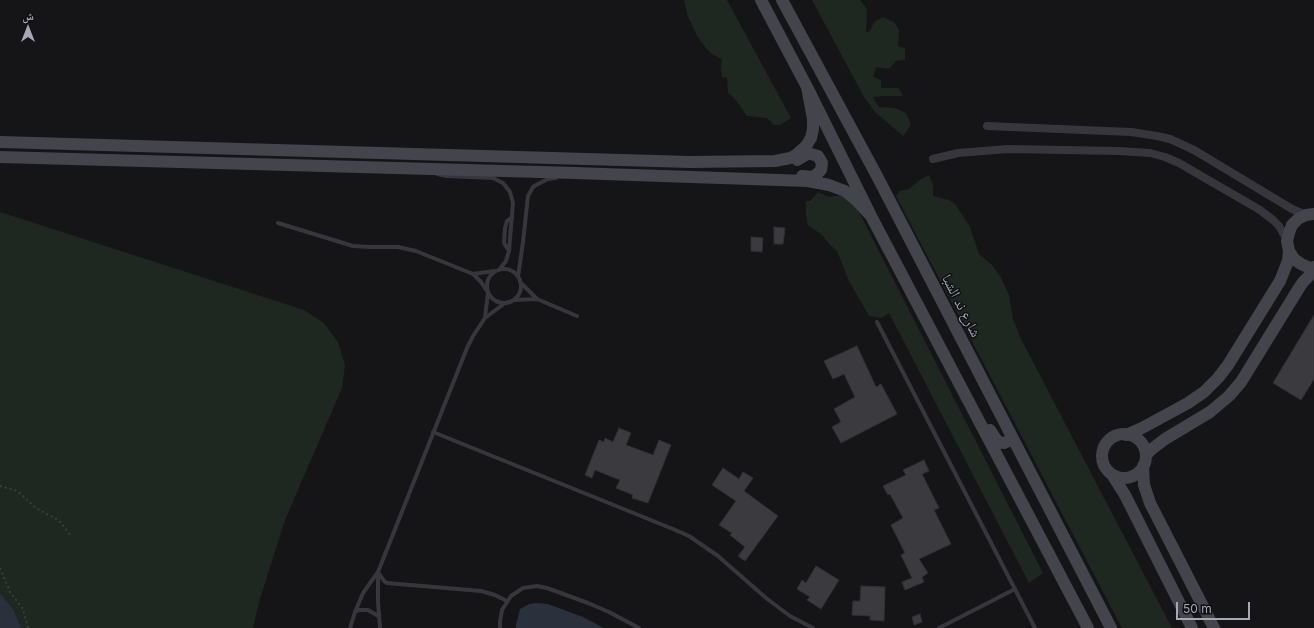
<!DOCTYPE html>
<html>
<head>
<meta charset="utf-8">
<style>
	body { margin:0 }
	#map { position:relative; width:1314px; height:628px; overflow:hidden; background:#151517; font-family:Inter,"Noto Naskh Arabic",sans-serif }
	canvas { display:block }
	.north { position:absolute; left:8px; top:8px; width:40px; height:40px; -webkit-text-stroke:3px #101012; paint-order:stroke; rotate:0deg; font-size:11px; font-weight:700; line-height:16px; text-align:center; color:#a6a8b8 }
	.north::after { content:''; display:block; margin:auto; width:14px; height:18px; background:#a6a8b8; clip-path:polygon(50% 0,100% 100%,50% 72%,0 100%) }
	.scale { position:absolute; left:1176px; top:602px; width:74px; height:18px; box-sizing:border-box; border:2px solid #a6a8b8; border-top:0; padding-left:5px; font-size:12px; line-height:14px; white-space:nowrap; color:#a6a8b8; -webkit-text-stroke:3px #101012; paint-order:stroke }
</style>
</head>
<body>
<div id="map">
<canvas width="1314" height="628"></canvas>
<div class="north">ش</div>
<div class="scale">50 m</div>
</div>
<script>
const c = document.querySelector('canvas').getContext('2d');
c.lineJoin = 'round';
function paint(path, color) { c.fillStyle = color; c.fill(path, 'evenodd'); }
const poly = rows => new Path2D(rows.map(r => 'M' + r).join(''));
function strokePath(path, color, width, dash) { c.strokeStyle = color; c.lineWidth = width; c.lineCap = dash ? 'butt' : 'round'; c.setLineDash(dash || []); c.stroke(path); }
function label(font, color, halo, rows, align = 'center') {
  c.font = font + ' Inter,"Noto Naskh Arabic",sans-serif'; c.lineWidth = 3; c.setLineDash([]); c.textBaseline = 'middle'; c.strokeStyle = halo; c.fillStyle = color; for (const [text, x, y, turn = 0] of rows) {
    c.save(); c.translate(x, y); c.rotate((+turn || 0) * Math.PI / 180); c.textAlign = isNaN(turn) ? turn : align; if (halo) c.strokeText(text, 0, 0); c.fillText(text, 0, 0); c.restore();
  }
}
paint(poly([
	[684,0,727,0,791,118,783,123,781,125,774,125,767,118,747,116,735,99,728,93,727,78,722,77,721,68,722,59,712,54,706,48,697,36,687,14],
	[812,0,860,0,867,9,866,33,870,31,874,22,883,17,894,22,899,30,898,46,905,48,905,60,896,61,889,69,876,67,873,77,881,80,881,88,899,88,903,96,884,96,873,97,879,107,895,108,906,113,911,125,903,136,875,112,864,97],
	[929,175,933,185,933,196,949,200,955,204,970,227,979,254,992,265,1000,276,1009,295,1013,319,1021,339,1172,628,1122,628,896,196,900,191,909,189,921,179],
	[818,192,829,197,842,195,848,197,859,212,1043,573,1029,583,889,313,882,318,869,316,849,281,837,251,830,245,822,235,808,225,806,215,806,201,810,201],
	[0,212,304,310,324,323,338,342,345,365,342,388,285,520,259,602,253,628,0,628]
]), '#1f2721');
paint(poly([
	[0,593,14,611,21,628,0,628],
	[536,603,548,604,583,617,604,628,516,628,516,625,520,609,529,604]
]), '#2a303c');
const building = poly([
	[774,227,785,228,783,244,774,244,774,227],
	[751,237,763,238,762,252,751,251,751,237],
	[1314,315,1314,379,1301,400,1273,383,1314,315],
	[857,346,876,387,881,384,897,414,841,443,832,427,841,422,834,409,855,397,844,374,833,379,824,361,857,346],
	[619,428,631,433,626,445,653,455,659,440,671,445,648,503,632,498,633,495,616,488,620,480,595,470,592,478,585,475,599,440,604,442,605,438,613,442,619,428],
	[924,460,929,471,922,474,939,508,934,510,951,544,919,559,928,573,922,577,924,582,905,590,902,582,912,578,901,555,905,553,891,525,903,518,890,494,888,495,883,486,906,475,903,470,924,460],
	[723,468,739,479,743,472,753,478,744,491,778,516,745,561,738,556,745,547,730,535,732,533,719,525,736,501,712,485,723,468],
	[816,566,839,580,821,609,807,600,810,597,797,589,802,580,806,583,816,566],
	[861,586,885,587,884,621,870,620,870,616,852,615,853,601,860,601,861,586],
	[920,614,922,622,914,625,912,617,920,614]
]);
paint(building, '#3a3a3f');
strokePath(building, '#302f33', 1);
strokePath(poly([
	[0,486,17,491,36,508,58,520,63,525,70,535],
	[0,568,10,592,23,609,28,628]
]), '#3c3c43', 2, [2, 3]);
strokePath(poly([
	[437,174,446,176,493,178,503,183,510,192,513,203,509,251,506,261,499,270],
	[278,223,353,246,370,247,398,247,416,251,473,274,481,282,487,291],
	[509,251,504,243,505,228,507,221,512,217],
	'487 286a17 17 0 1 1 34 0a17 17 0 1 1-34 0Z',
	[473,274,494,271],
	[518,277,523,242,528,196,533,187,538,184,548,179,556,178],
	[520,282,537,299,577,316],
	[514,300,537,299],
	[485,317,488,293],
	[877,322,1035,628],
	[433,432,673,529,689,536,718,556,766,598,790,616,813,628],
	[378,572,384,581,387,583,481,591,495,595,507,601],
	[378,572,378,602,380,628],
	[355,612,359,610,368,610,378,616],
	[350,628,355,612,363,593,378,572,467,348,473,336,485,318,505,303],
	[500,628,500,621,502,610,511,596,523,588,537,586,547,588,588,603,609,612,639,628],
	[939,628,1015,589]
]), '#36363c', 4);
strokePath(poly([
	[987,126,1131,132,1157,136,1170,139,1194,150,1292,209,1306,215],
	[933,159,958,153,1008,149,1119,151,1150,153,1165,157,1179,163,1260,210,1273,220,1279,226,1287,240]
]), '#36363c', 8);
strokePath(poly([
	[761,0,807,87,871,216,1088,628],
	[782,0,877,176,1111,628],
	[0,142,690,162,775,161,790,158,796,155,806,146,811,138,813,129,813,119,807,87],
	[0,157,575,173,808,181,829,185,845,191,857,201,871,216],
	[797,160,807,154,811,154,818,156,822,163,821,170,816,175,813,177,802,176],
	[1314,214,1306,215,1298,219,1292,225,1289,233,1287,241,1289,251,1294,259,1301,264,1310,268,1314,267],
	[990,430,998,442,1004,443,1013,439],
	'1102 456a22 22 0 1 1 44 0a22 22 0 1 1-44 0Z',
	[1126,435,1142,428,1188,403,1204,392,1218,378,1228,365,1280,281,1288,261,1289,251],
	[1146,455,1152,449,1165,439,1210,412,1229,396,1241,382,1299,288,1303,282,1314,271],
	[1143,466,1144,485,1150,503,1214,628],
	[1113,476,1125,495,1192,628]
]), '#43444c', 12);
label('14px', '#a6a8b8', '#101012', [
	["شارع ند الشبا",961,306,63]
]);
</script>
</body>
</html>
